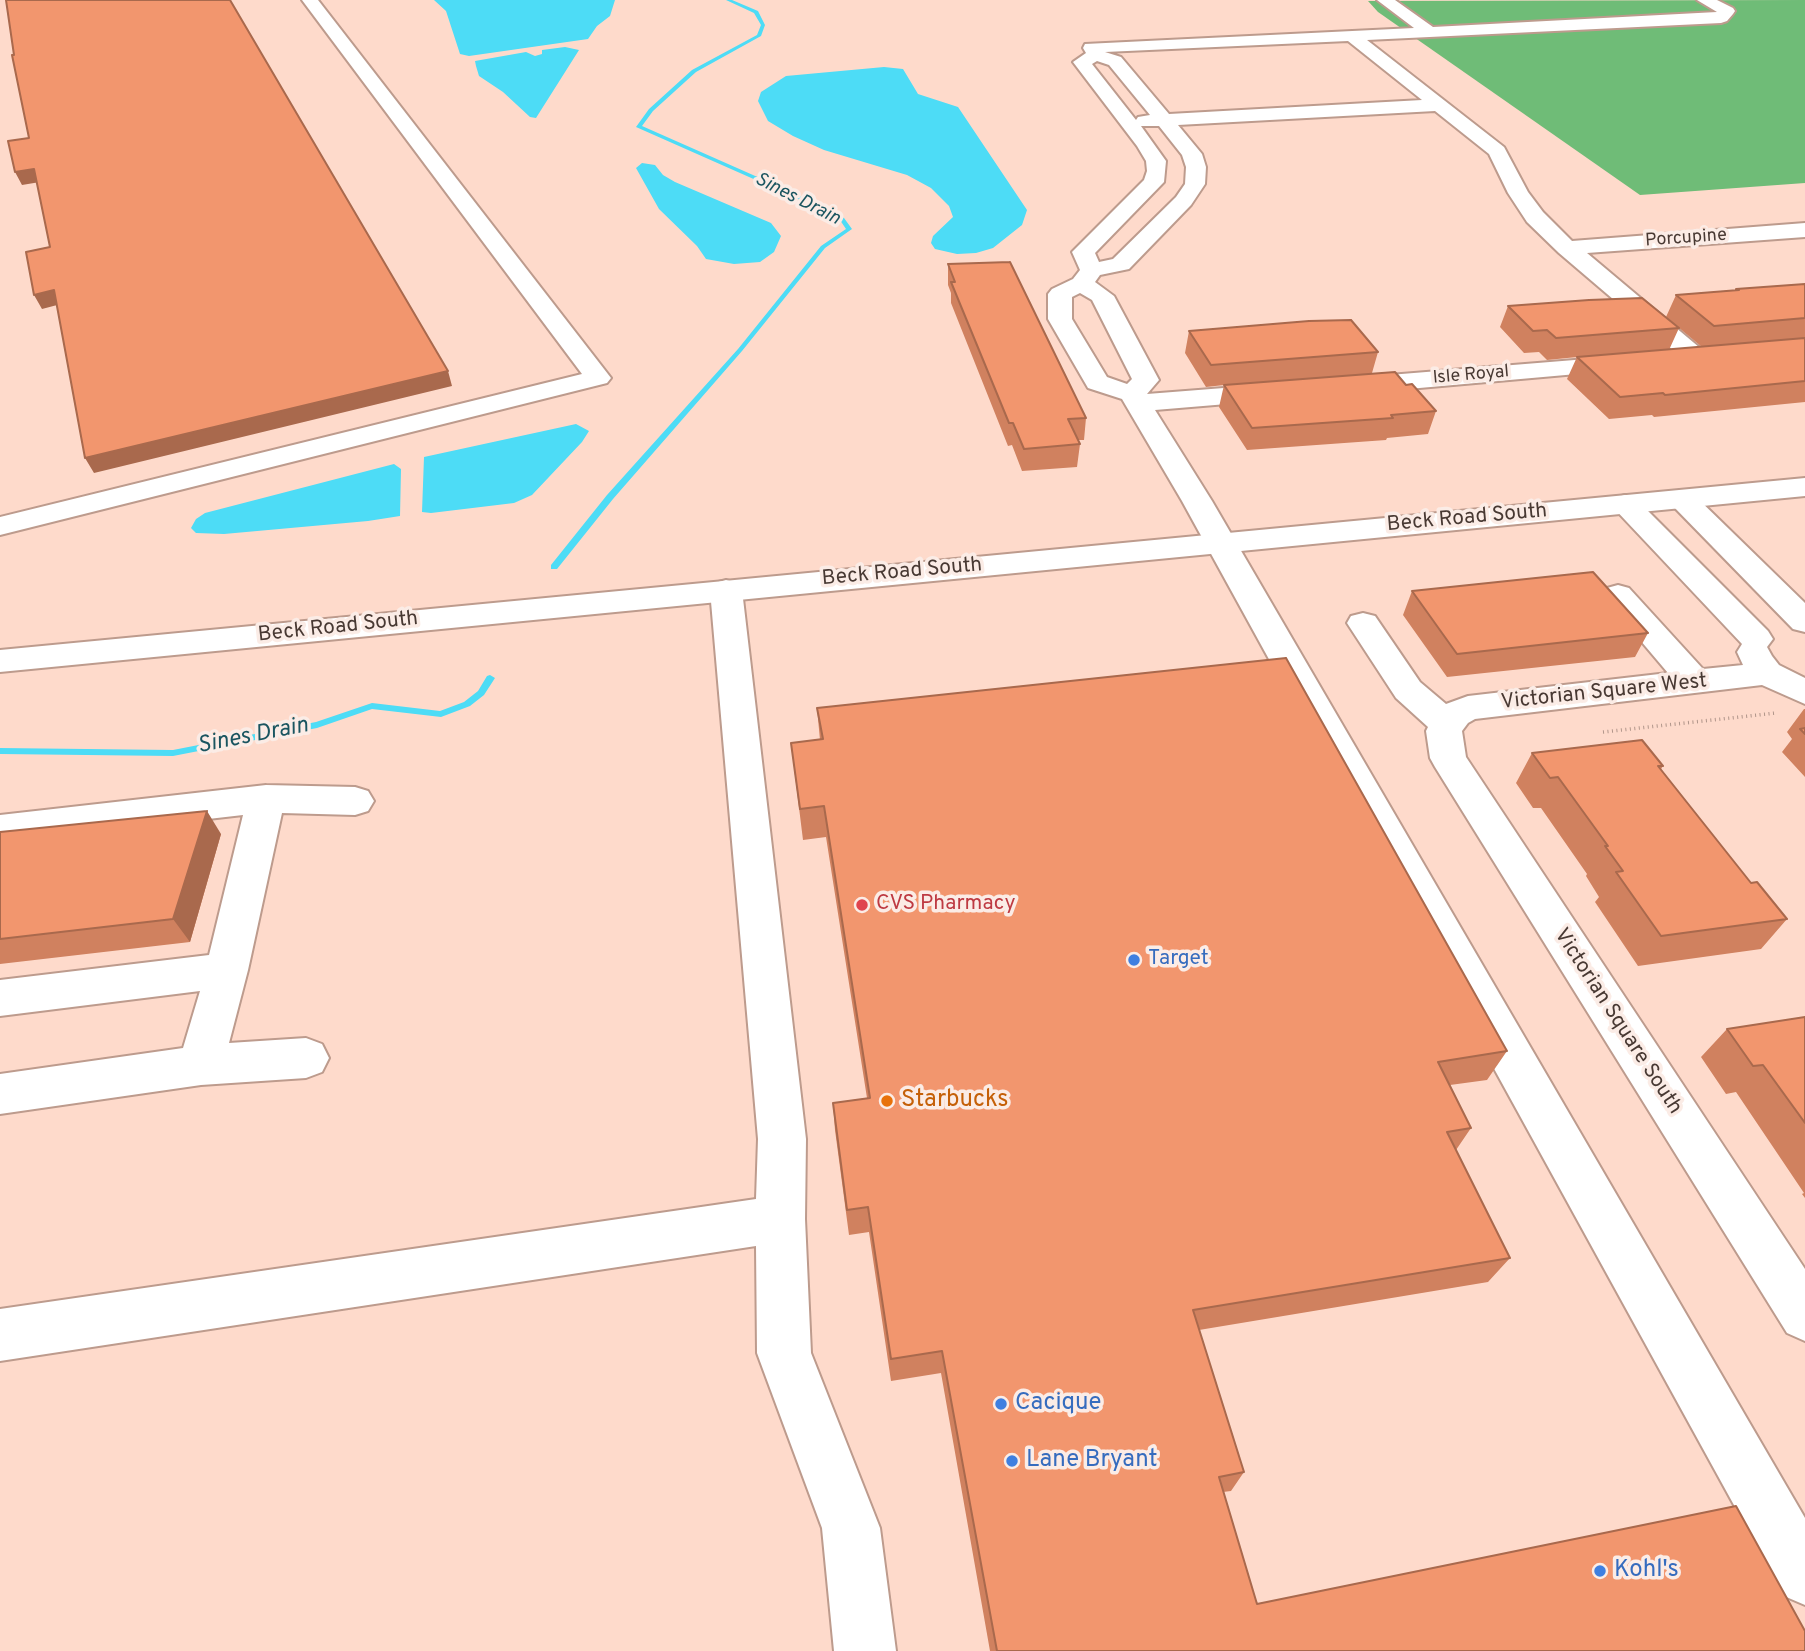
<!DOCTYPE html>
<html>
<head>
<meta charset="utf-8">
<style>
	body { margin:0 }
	canvas { display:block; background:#fedacb }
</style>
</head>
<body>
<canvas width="1805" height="1651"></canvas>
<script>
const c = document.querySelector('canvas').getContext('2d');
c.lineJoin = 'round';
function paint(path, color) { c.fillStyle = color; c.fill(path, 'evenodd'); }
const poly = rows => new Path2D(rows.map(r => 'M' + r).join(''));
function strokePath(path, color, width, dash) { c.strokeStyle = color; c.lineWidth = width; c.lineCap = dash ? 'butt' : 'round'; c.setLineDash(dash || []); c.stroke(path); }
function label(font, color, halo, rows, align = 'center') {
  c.font = font + ' Overpass,sans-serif'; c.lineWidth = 7; c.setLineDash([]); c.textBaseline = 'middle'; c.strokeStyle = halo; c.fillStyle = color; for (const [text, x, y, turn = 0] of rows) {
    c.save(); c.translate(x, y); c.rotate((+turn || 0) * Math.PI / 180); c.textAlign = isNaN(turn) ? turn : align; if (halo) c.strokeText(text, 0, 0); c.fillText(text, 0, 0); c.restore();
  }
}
paint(poly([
	[1805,0,1805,183,1640,195,1378,12,1368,1]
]), '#6fbc77');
paint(poly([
	[434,0,615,0,610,16,597,26,588,39,469,56,460,54,446,11],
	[565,47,579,50,536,118,530,117,503,92,479,76,476,66,475,61,526,52,535,56,542,54,542,50],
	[884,67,903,69,918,94,958,107,1027,210,1022,225,993,248,976,253,957,254,935,249,931,243,933,236,953,217,949,206,931,188,907,175,824,150,793,136,768,121,758,101,761,92,786,76],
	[642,163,655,165,663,175,675,182,771,223,781,236,774,252,760,262,734,264,706,259,697,246,659,209,636,168],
	[576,424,589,431,582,442,532,495,514,503,431,513,422,512,424,457],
	[394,464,401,469,400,516,368,521,224,534,196,533,191,528,196,519,205,513]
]), '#4ddcf6');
paint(poly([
	[726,0,732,0,758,11,765,25,761,36,696,72,653,111,642,126,796,194,844,218,852,229,825,248,742,351,613,499,557,569,551,569,551,565,607,495,738,349,821,246,846,229,840,220,792,196,636,127,649,109,692,70,757,35,761,25,754,13,726,0],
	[490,675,495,678,484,695,470,706,441,717,372,709,317,728,173,756,0,754,0,748,173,750,316,722,372,703,440,711,464,702,478,691,487,676,490,675]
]), '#4ddcf6');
const minor = poly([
	[302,0,318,0,611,378,607,383,0,535,0,517,582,374,302,0],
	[1377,0,1395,0,1433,27,1717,12,1697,0,1717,0,1733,8,1735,11,1733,14,1727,21,1721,23,1367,40,1504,147,1528,192,1543,212,1572,241,1805,223,1805,237,1587,253,1706,353,1710,358,1706,363,1697,366,1688,363,1559,253,1527,222,1508,193,1489,154,1435,111,1178,125,1202,154,1206,167,1205,184,1191,205,1129,269,1100,275,1095,282,1114,296,1159,380,1147,394,1275,384,1284,386,1288,392,1284,398,1275,400,1155,410,1212,501,1805,1518,1805,1605,1784,1596,1182,501,1122,399,1088,388,1048,319,1048,294,1052,289,1073,279,1080,270,1072,252,1144,180,1147,171,1146,161,1137,146,1073,62,1086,53,1083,48,1085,44,1414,28,1377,0],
	[1348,41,1422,100,1169,114,1121,57,1105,52,1348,41],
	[1097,61,1109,65,1150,115,1138,117,1136,120,1092,64,1097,61],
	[1141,126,1159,126,1182,155,1186,167,1185,184,1176,197,1113,259,1099,262,1095,253,1164,182,1166,161,1141,126],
	[1080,293,1092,300,1132,379,1127,384,1107,377,1072,319,1072,297,1080,293],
	[1624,356,1633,359,1637,364,1633,369,1352,394,1343,392,1339,386,1343,380,1352,378,1624,356],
	[1682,490,1692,493,1805,603,1805,632,1793,629,1672,505,1667,499,1672,493,1682,490],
	[1625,495,1635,498,1768,631,1773,639,1767,647,1772,656,1779,665,1805,678,1805,704,1762,685,1475,719,1468,723,1462,731,1466,757,1805,1269,1805,1341,1787,1333,1435,767,1430,758,1426,731,1428,727,1396,698,1347,623,1351,616,1363,613,1375,616,1420,682,1446,704,1468,696,1668,673,1602,595,1607,588,1618,585,1629,588,1703,669,1743,665,1737,652,1742,644,1610,504,1615,498,1625,495],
	[726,580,737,583,742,590,806,1139,805,1219,811,1353,880,1528,896,1651,834,1651,822,1528,757,1353,756,1246,0,1361,0,1309,756,1199,758,1139,710,590,715,583,726,580],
	[266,785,355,787,368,791,374,801,368,811,355,815,282,813,248,970,229,1043,306,1038,322,1044,329,1058,322,1072,306,1078,201,1085,0,1114,0,1074,183,1048,200,991,0,1016,0,980,209,955,243,815,0,843,0,815,266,785]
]);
const major = poly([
	[1805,478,1805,496,0,672,0,650,1805,478]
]);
strokePath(minor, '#bd9b8d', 4);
strokePath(major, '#bd9b8d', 4);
strokePath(poly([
	[1603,732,1776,713]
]), '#b0958a', 3.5, [1, 3.5]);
paint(minor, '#fff');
paint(major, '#fff');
paint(poly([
	[948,264,1086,418,1084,440,1078,440,1080,444,1077,467,1022,471,1012,445,1008,446,951,303,951,293,948,285],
	[1805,284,1805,402,1654,417,1652,415,1609,419,1567,379,1577,357,1547,360,1539,352,1524,353,1500,327,1508,306,1679,328,1669,350,1702,347,1666,317,1676,295,1735,291,1736,289],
	[1189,331,1378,352,1372,373,1406,385,1436,411,1428,434,1387,438,1386,440,1247,450,1219,407,1224,385,1206,387,1185,353],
	[1412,591,1648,633,1635,657,1447,677,1403,615],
	[817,708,1507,1051,1487,1080,1450,1085,1471,1128,1456,1150,1510,1258,1488,1282,1199,1330,1244,1472,1231,1491,1223,1492,1257,1604,1805,1651,990,1651,941,1373,891,1381,869,1232,849,1235,835,1130,833,1103,867,1098,826,837,803,840,791,743,820,740],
	[1804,709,1805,709,1805,777,1782,752,1792,739,1787,732],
	[1532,753,1663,766,1661,769,1751,883,1787,919,1761,949,1638,966,1595,902,1599,897,1586,876,1587,874,1541,808,1533,808,1516,783],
	[0,832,221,834,190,942,0,964],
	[1805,1017,1805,1198,1802,1194,1804,1193,1736,1092,1726,1094,1701,1057,1727,1029]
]), '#d0815f');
paint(poly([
	[34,169,40,182,22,185,15,172],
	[54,290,61,304,42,309,34,295],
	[448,371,452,386,94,473,85,458],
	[207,811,221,834,190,942,173,919]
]), '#a9694d');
const building = poly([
	[6,0,230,0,448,371,85,458,54,290,34,295,26,252,50,247,34,169,15,172,8,141,29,138,12,55,14,55,6,0],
	[1010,262,1086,418,1068,419,1080,444,1024,449,1013,423,1009,423,951,282,955,282,948,264,1010,262],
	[1805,284,1805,318,1714,326,1676,295,1739,290,1736,289,1805,284],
	[1642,298,1679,328,1556,338,1547,330,1533,331,1508,306,1589,300,1642,298],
	[1351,320,1378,352,1211,365,1189,331,1309,321,1351,320],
	[1805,338,1805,381,1665,395,1663,393,1620,397,1577,357,1805,338],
	[1395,372,1406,385,1412,384,1436,411,1391,415,1393,418,1252,428,1224,385,1395,372],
	[1593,572,1648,633,1457,654,1412,591,1593,572],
	[1286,658,1507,1051,1438,1062,1471,1128,1447,1132,1510,1258,1193,1310,1244,1472,1219,1477,1257,1604,1736,1506,1805,1631,1805,1651,997,1651,942,1351,891,1359,868,1207,847,1210,833,1103,870,1098,824,806,800,809,791,743,823,739,817,708,1286,658],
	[1805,728,1805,734,1800,729,1805,728],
	[1642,740,1663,766,1658,766,1751,883,1757,882,1787,919,1661,936,1616,872,1623,871,1605,846,1608,846,1558,777,1550,778,1532,753,1642,740],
	[207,811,173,919,0,939,0,832,207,811],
	[1805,1017,1805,1123,1763,1065,1753,1066,1727,1029,1805,1017]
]);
paint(building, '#f2966e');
strokePath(building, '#a9694d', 2);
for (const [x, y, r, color] of [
	[862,905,7,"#e0444e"],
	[1134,960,7,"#3f7fe0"],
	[887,1101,7,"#e8710a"],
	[1001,1404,7,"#3f7fe0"],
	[1012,1461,7,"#3f7fe0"],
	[1600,1571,7,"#3f7fe0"]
]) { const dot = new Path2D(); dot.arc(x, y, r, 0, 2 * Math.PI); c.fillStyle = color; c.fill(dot); strokePath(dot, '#fbece6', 2.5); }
label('18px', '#483933', '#fbece6', [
	["Porcupine",1686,239,-4],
	["Isle Royal",1471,376,-5]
]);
label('italic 19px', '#1a5560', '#fbece6', [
	["Sines Drain",797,200,27]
]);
label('21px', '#483933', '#fbece6', [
	["Beck Road South",1467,519,-5],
	["Beck Road South",902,573,-5],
	["Beck Road South",338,628,-6],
	["Victorian Square West",1604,693,-6],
	["Victorian Square South",1617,1022,57]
]);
label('21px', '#be3a42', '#fbece6', [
	["CVS Pharmacy",876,905]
], 'left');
label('21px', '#366cbe', '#fbece6', [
	["Target",1148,960]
], 'left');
label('italic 23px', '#1a5560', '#fbece6', [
	["Sines Drain",253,737,-11]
]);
label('24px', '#c56008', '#fbece6', [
	["Starbucks",901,1101]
], 'left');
label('24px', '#366cbe', '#fbece6', [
	["Cacique",1015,1404],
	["Lane Bryant",1026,1461],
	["Kohl's",1614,1571]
], 'left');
</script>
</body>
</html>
